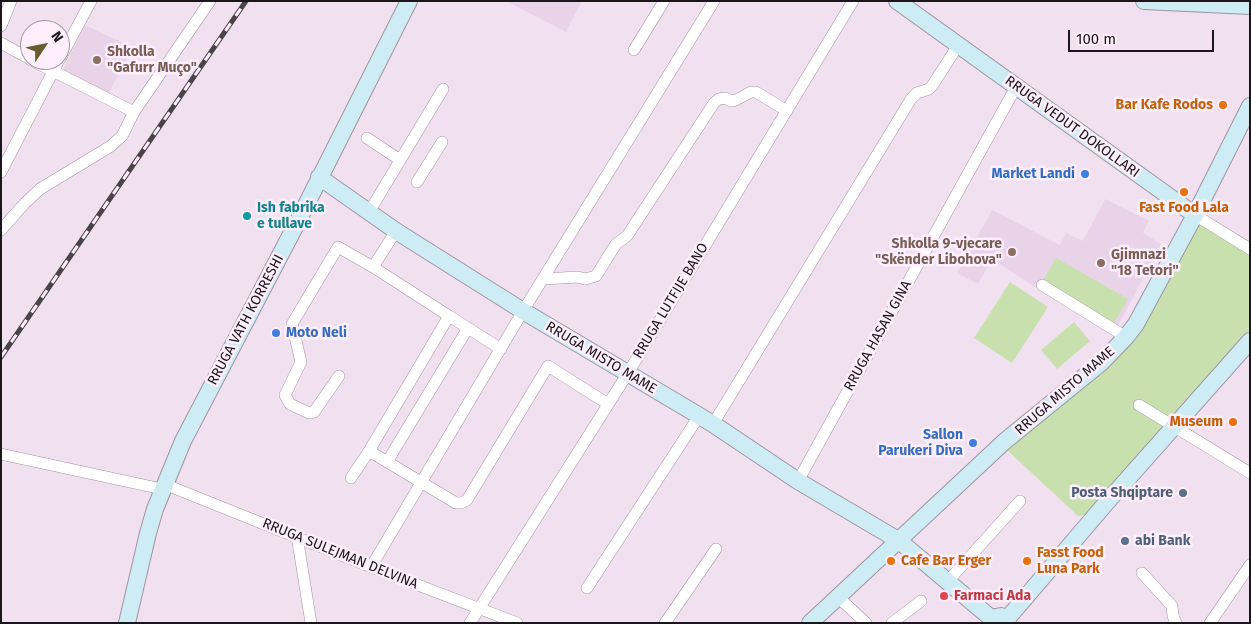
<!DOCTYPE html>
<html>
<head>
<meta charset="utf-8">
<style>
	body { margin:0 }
	#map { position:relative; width:1251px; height:624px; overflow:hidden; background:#f1e1f0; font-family:"Fira Sans",sans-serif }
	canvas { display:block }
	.frame { position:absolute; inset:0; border:2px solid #1b161b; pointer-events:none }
	.north { position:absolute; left:20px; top:20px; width:50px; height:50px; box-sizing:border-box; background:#feeefe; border:1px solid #a398a3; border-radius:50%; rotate:56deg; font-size:14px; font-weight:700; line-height:20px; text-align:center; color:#1b161b }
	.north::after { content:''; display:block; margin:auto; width:18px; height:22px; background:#665d2a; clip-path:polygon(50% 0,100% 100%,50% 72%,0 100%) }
	.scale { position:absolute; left:1068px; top:30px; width:146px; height:22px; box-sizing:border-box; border:2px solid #1b161b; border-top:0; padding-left:6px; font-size:15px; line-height:18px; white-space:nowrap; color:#1b161b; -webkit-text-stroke:4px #feeefe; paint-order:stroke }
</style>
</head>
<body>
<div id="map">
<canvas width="1251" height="624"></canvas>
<div class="frame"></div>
<div class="north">N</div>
<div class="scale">100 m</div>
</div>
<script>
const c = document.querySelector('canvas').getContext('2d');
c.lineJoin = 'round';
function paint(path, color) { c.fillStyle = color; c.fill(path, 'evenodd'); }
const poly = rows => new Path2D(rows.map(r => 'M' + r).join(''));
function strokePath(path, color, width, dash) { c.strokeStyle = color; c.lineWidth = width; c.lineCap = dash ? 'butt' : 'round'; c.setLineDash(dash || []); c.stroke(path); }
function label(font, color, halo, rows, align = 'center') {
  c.font = font + ' "Fira Sans",sans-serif'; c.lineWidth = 5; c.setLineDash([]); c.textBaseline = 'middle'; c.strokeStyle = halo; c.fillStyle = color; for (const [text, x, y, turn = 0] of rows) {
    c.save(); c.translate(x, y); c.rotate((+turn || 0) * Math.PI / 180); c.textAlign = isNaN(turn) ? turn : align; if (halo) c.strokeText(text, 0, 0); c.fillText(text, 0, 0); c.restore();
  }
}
paint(poly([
	[506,1,582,1,566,32],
	[85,25,132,47,108,95,62,72],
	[1105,199,1149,221,1143,233,1161,244,1117,328,1040,282,1037,288,992,259,978,284,957,273,992,210,1060,245,1066,233,1083,241]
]), '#e9d3e8');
paint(poly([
	[1199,222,1250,252,1250,330,1085,515,1078,516,1007,450,1008,444,1097,372],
	[1056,258,1128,299,1114,323,1042,282],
	[1010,282,1048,307,1012,363,974,338],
	[1074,322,1090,341,1057,369,1041,350]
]), '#c7e0ae');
const street = poly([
	[1,26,11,1],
	[1,43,30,59],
	[634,50,664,1],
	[60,59,91,1],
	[31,60,134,112],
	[367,138,400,160],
	[1,172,59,60],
	[417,182,442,142],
	[369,212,443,89],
	[1195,215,1250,249],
	[1,230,24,204,40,189,111,146,122,136,134,112,210,1],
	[396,231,373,267,449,316,369,451,456,503,461,503,467,500,548,366,608,404],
	[543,279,578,277,585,279,596,276,616,244,627,236,714,103,719,99,725,98,731,101,736,100,751,92,756,92,787,111],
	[1042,285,1126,337],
	[449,316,501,349],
	[339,376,314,412,309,413,290,404,285,395,301,362,292,324,338,247,373,267],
	[1139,405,1250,473],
	[713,424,911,99,917,93,929,89,932,86,959,44],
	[1,454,162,489],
	[387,462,468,328],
	[351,478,369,451],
	[798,481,1016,87],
	[164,484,371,567,517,623],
	[297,536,311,623],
	[371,567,523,311,714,1],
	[1142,573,1172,606,1173,616,1176,623],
	[948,581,1020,501],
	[587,588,699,416],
	[838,597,866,623],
	[470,623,628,373,853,1],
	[665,623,716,549],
	[892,623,921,601],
	[1210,623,1250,565]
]);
const secondary = poly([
	[897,1,1195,215],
	[1144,1,1250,6],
	[319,177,396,231,523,311,713,424,798,481,898,540,991,618,1001,616,1008,623],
	[1007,619,1107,502,1250,341],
	[127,623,148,533,155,509,183,441,298,221,409,1],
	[810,623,1005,441,1102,362,1126,337,1136,324,1195,215,1250,106]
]);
strokePath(street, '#a293a2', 12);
strokePath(secondary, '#a293a2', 18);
strokePath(street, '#fff', 11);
strokePath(secondary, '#cdecf3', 16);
const rail = poly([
	[1,357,246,1]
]);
strokePath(rail, '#4a434a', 5);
strokePath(rail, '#feeefe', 3, [9]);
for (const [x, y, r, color] of [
	[97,60,5,"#8d6e63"],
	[1223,105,5,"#e8710a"],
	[1085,174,5,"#3f7fe0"],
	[1184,192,5,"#e8710a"],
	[247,216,5,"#0f9aa8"],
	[1012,252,5,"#8d6e63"],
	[1101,263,5,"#8d6e63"],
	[276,333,5,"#3f7fe0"],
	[1233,422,5,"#e8710a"],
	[973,443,5,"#3f7fe0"],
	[1183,493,5,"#5c6f8a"],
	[1125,541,5,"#5c6f8a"],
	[891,561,5,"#e8710a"],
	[1027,561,5,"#e8710a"],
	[944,596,5,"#e0444e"]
]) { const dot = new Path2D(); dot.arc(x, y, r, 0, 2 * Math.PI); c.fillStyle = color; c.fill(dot); strokePath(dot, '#feeefe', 2); }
label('bold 14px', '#785e54', '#feeefe', [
	["Shkolla",107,52],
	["\"Gafurr Muço\"",107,68],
	["Shkolla 9-vjecare",1002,244,"right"],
	["\"Skënder Libohova\"",1002,260,"right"],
	["Gjimnazi",1111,255],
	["\"18 Tetori\"",1111,271]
], 'left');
label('bold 14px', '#c56008', '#feeefe', [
	["Bar Kafe Rodos",1213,105],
	["Fast Food Lala",1184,208,"center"],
	["Museum",1223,422],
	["Fasst Food",1037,553,"left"],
	["Luna Park",1037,569,"left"],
	["Cafe Bar Erger",901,561,"left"]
], 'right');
label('14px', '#1b161b', '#feeefe', [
	["RRUGA VEDUT DOKOLLARI",1072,127,36],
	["RRUGA LUTFIJE BANO",671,301,-59],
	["RRUGA VATH KORRESHI",246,320,-62],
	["RRUGA HASAN GINA",878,336,-61],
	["RRUGA MISTO MAME",601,358,31],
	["RRUGA MISTO MAME",1065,391,-41],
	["RRUGA SULEJMAN DELVINA",340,554,22]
]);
label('bold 14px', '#366cbe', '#feeefe', [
	["Market Landi",1075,174],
	["Moto Neli",286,333,"left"],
	["Sallon",963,435],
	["Parukeri Diva",963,451]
], 'right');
label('bold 14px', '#0d838f', '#feeefe', [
	["Ish fabrika",257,208],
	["e tullave",257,224]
], 'left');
label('bold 14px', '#4e5e75', '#feeefe', [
	["Posta Shqiptare",1173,493],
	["abi Bank",1135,541,"left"]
], 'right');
label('bold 14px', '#be3a42', '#feeefe', [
	["Farmaci Ada",954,596]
], 'left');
</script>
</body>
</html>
